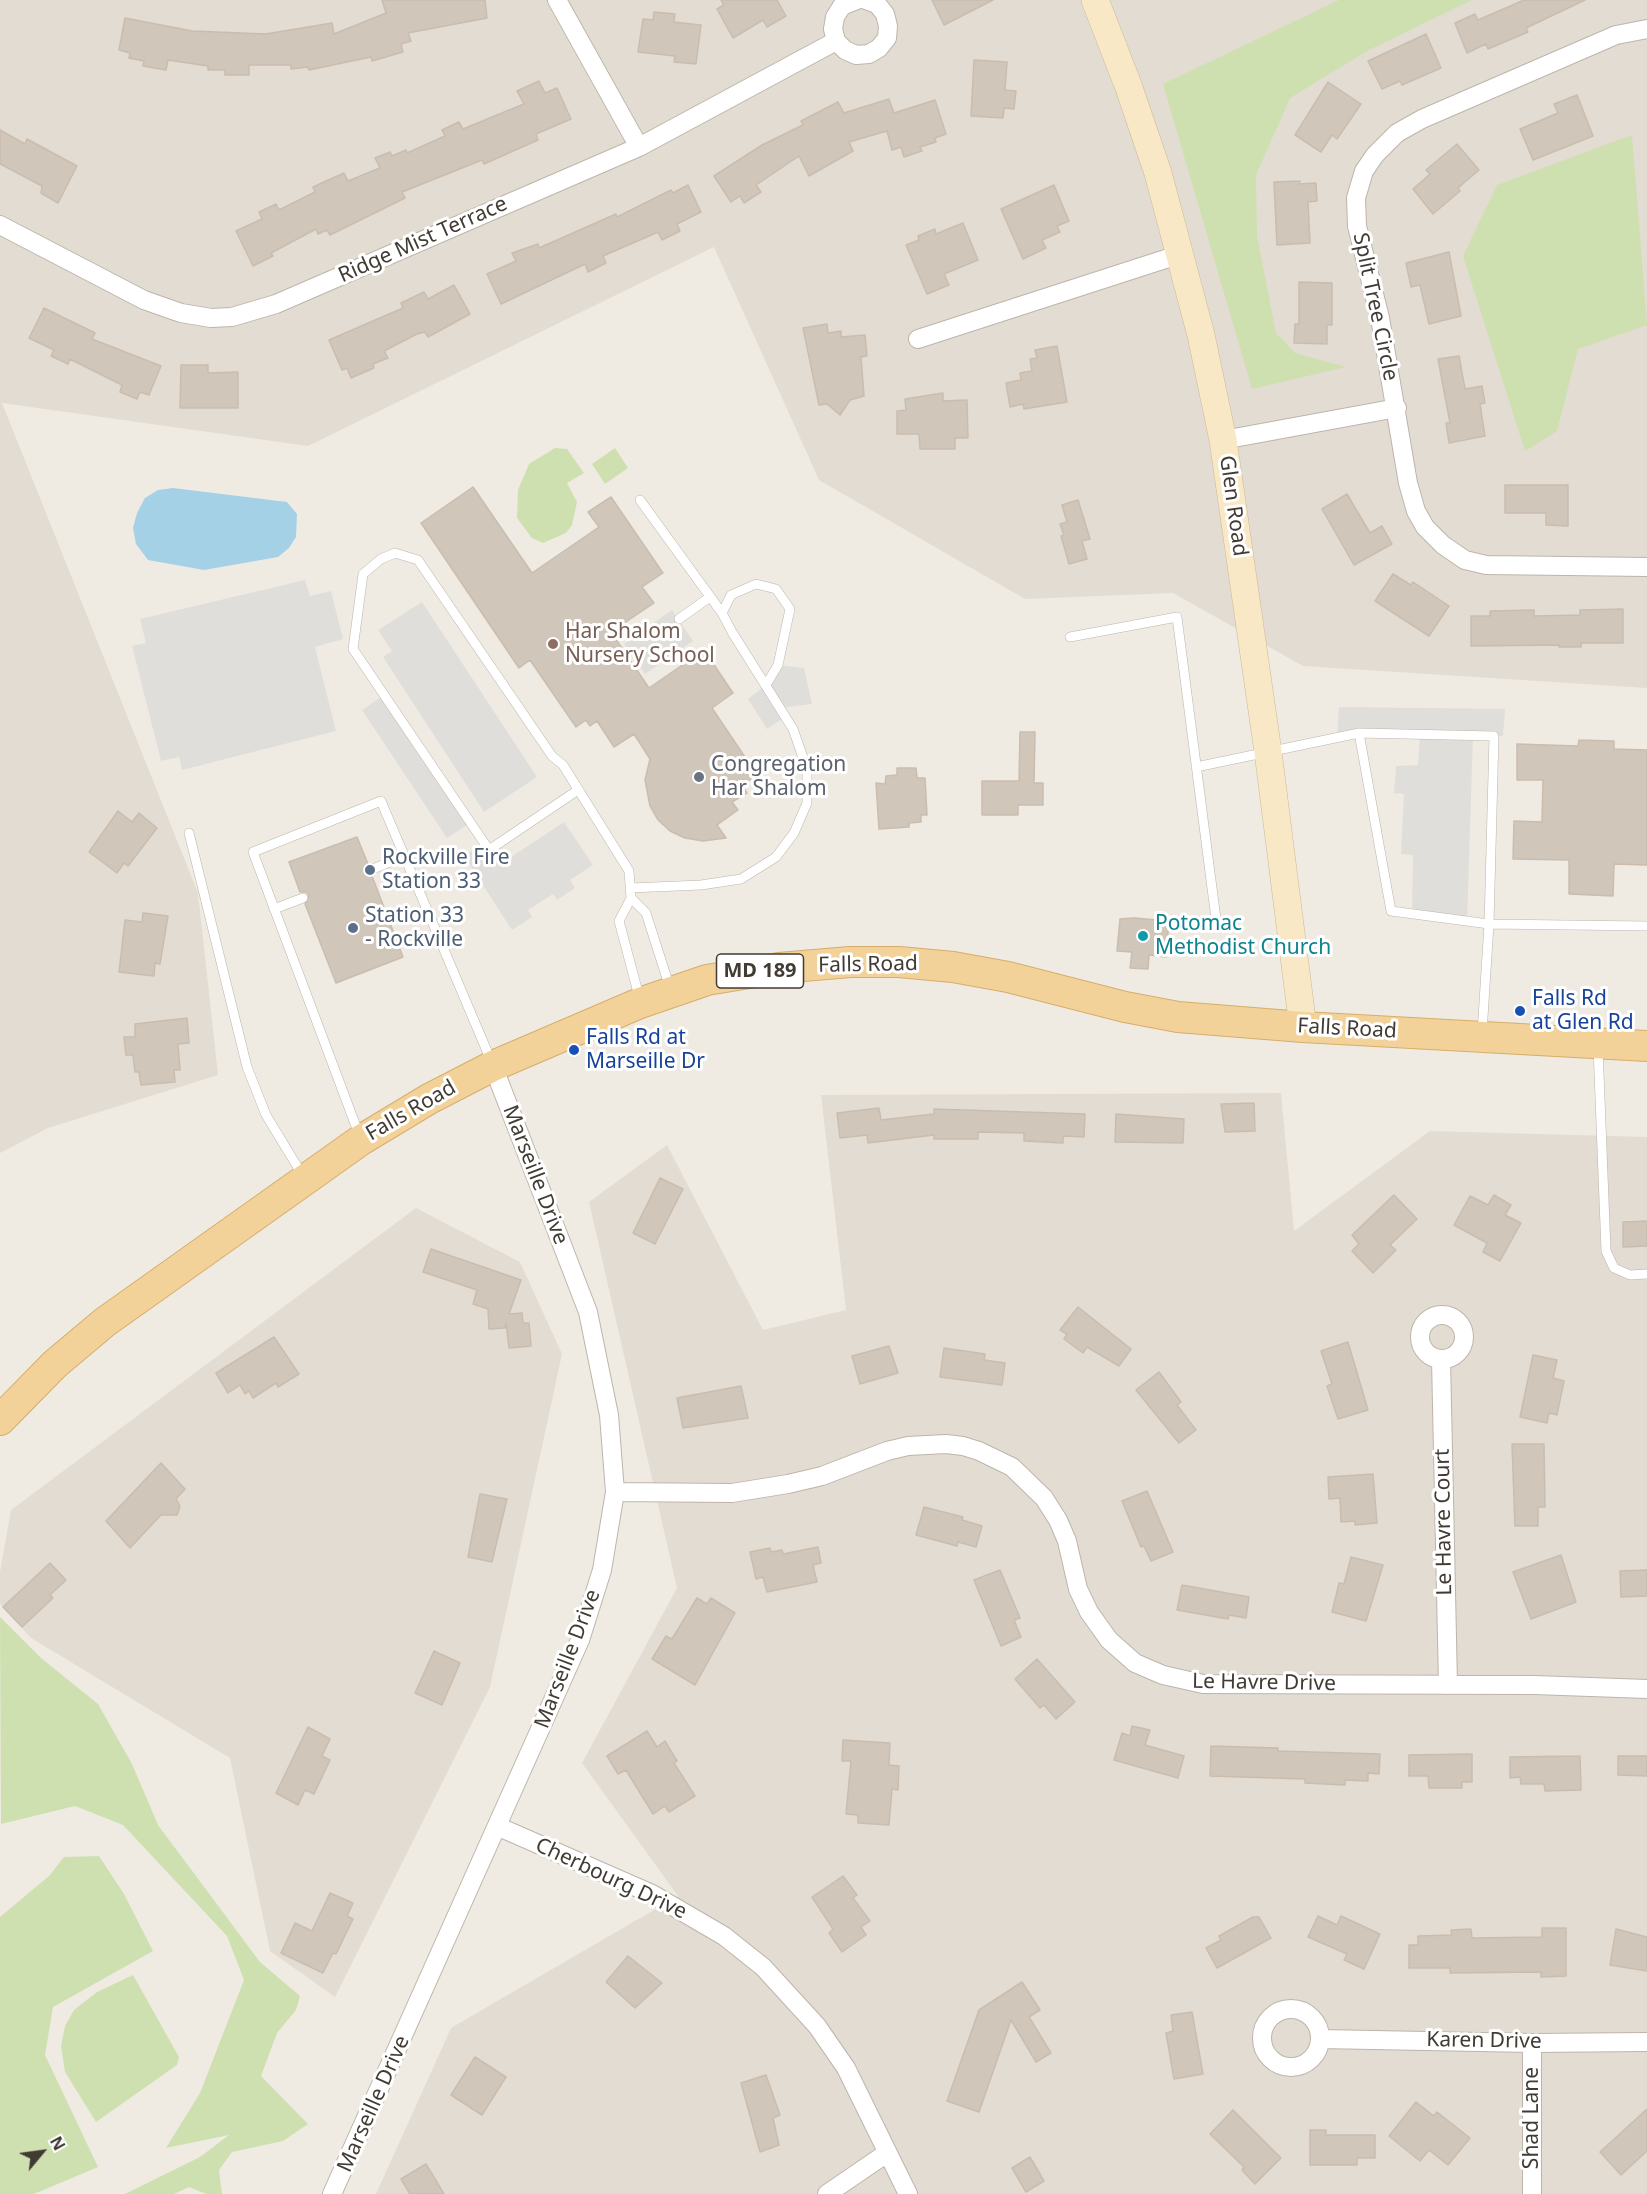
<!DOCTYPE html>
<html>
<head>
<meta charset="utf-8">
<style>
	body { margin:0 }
	#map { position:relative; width:1647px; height:2194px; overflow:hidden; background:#efebe3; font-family:"Noto Sans",sans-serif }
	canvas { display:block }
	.north { position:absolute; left:12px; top:2122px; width:60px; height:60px; -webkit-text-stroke:4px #fff; paint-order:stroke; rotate:61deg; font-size:16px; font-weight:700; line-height:24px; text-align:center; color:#413b34 }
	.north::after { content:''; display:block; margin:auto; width:21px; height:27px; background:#413b34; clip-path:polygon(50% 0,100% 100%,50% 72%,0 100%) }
</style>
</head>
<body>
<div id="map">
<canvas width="1647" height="2194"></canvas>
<div class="north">N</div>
</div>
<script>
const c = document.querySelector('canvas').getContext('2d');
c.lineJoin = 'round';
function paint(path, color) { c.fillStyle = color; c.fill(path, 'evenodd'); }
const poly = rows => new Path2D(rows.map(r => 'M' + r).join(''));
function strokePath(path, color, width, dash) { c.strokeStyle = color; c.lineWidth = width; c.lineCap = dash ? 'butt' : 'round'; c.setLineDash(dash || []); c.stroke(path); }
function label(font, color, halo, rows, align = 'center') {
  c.font = font + ' "Noto Sans",sans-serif'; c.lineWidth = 6; c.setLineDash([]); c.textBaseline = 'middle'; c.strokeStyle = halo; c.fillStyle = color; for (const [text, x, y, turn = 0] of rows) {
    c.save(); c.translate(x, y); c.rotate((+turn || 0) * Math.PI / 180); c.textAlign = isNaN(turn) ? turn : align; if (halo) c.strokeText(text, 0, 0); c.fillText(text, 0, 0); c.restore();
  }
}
paint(poly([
	[0,0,1647,0,1647,688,1303,666,1173,593,1025,599,819,480,714,247,308,446,2,403,198,893,218,1075,48,1128,0,1153],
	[1281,1093,1294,1231,1430,1131,1647,1137,1647,2194,376,2194,451,2028,678,1896,582,1763,677,1588,589,1202,667,1145,763,1330,846,1310,821,1095],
	[416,1208,520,1262,562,1354,490,1687,335,1997,270,1951,230,1758,31,1638,0,1604,0,1572,11,1510]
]), '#e3dcd2');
paint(poly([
	[1339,0,1472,0,1367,51,1290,98,1256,175,1257,236,1276,333,1295,353,1346,367,1252,389,1163,84],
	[1632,135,1647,325,1578,349,1557,431,1525,451,1463,256,1497,185],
	[555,448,567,449,584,473,567,483,577,502,572,525,566,533,543,543,532,538,517,518,518,490,529,464],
	[615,448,628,468,605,484,592,464],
	[0,1617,41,1658,98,1704,132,1764,158,1825,260,1962,300,1996,296,2010,277,2033,261,2076,308,2124,283,2141,232,2152,219,2170,222,2194,206,2194,189,2187,174,2194,125,2194,200,2157,229,2135,166,2148,200,2093,244,1980,227,1936,123,1825,75,1806,1,1824],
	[99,1856,124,1894,153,1951,53,2007,45,2055,98,2167,34,2194,0,2194,0,1917,49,1876,64,1857],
	[133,1975,179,2057,177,2065,96,2122,65,2072,61,2046,65,2026,74,2010,97,1992]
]), '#cee0b0');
paint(poly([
	[305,580,310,596,331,591,343,639,315,647,336,731,182,770,179,757,161,761,132,646,146,643,140,619],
	[422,602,537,777,484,812,383,657,392,651,378,630],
	[672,610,693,641,645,674,624,644],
	[778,665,804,668,812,704,780,708,785,717,767,729,748,699,766,685],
	[384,695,470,823,447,838,362,710],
	[1339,707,1505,709,1503,736,1473,736,1467,921,1412,914,1413,855,1401,854,1404,794,1394,793,1396,766,1418,765,1420,735,1337,738],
	[564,822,593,865,570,880,575,888,557,900,553,894,528,910,532,917,512,930,464,856,484,843,499,865]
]), '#e0dedb');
paint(poly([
	[173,488,287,502,297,514,296,537,289,548,278,557,204,570,148,560,136,544,133,528,137,513,145,498,158,490]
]), '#a5d1e7');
const building = poly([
	[382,0,485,0,487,18,408,33,411,41,401,44,403,52,372,61,371,57,309,70,308,67,291,69,291,65,249,65,249,75,225,75,225,70,208,70,208,66,168,60,166,70,143,66,144,61,129,58,130,53,119,50,125,18,192,31,266,34,332,23,334,34,386,13,382,0],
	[721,0,777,0,786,16,767,27,763,20,733,38,717,9,724,5,721,0],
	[932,0,993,0,944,25,932,0],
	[1524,0,1585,0,1526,28,1528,32,1488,49,1486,44,1467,53,1455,23,1475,14,1478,20,1524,0],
	[654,12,675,14,674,22,701,25,696,64,674,62,675,56,638,52,643,19,653,20,654,12],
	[1426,34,1441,68,1402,85,1400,81,1382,89,1368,61,1426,34],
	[974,60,1007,62,1005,90,1016,91,1014,109,1004,108,1003,118,971,116,974,60],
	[539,81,545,93,557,88,571,119,536,134,538,140,484,164,482,160,402,192,405,198,330,235,327,230,318,234,316,229,271,253,273,256,253,266,236,231,262,219,259,212,276,204,279,210,315,192,313,187,344,173,348,181,380,168,375,158,390,152,392,156,406,150,407,153,445,136,442,130,459,122,463,129,524,104,517,91,539,81],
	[1328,82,1361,104,1337,139,1332,135,1321,152,1295,135,1328,82],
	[1577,95,1593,136,1533,160,1520,129,1558,113,1554,104,1577,95],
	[889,99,894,113,935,100,946,134,935,138,936,142,920,147,922,151,904,157,901,147,892,150,887,131,849,142,853,151,809,176,799,156,756,185,761,192,744,203,740,196,731,202,714,176,762,145,803,125,801,121,838,102,844,113,889,99],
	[0,130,25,144,27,139,77,166,58,203,41,193,42,186,0,164,0,130],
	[1457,144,1479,170,1458,188,1460,191,1433,214,1413,189,1430,174,1426,170,1457,144],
	[1300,181,1299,184,1316,183,1317,201,1308,202,1310,243,1277,245,1274,182,1300,181],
	[688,185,701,212,677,224,680,231,662,240,658,232,649,236,603,256,606,263,588,272,585,264,501,304,487,274,516,261,512,253,538,244,539,248,616,214,617,217,671,190,673,193,688,185],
	[1054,185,1069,221,1057,226,1060,232,1042,240,1046,248,1023,259,1001,209,1054,185],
	[963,223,978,260,944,274,949,285,927,294,906,245,919,240,918,236,935,229,936,234,963,223],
	[1449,252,1461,316,1429,324,1420,285,1411,287,1406,263,1449,252],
	[1299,282,1332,283,1332,325,1327,325,1327,344,1294,343,1295,324,1299,324,1299,282],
	[454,285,470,314,428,337,425,332,417,334,384,351,388,358,373,364,374,368,351,378,347,368,342,370,329,340,403,308,401,303,424,292,428,299,454,285],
	[44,308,95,333,92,339,161,366,149,395,140,392,137,399,120,392,122,385,70,359,68,364,51,356,54,350,29,338,44,308],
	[827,324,828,333,841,331,841,337,865,335,867,356,861,357,864,396,850,400,840,415,827,404,819,405,803,328,827,324],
	[1057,346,1067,402,1024,409,1023,404,1010,407,1006,383,1021,380,1020,373,1032,371,1030,359,1037,358,1035,350,1057,346],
	[1459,356,1465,389,1482,386,1485,403,1480,404,1485,436,1449,443,1446,423,1450,423,1438,359,1459,356],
	[181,365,208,365,208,373,238,372,238,408,180,408,181,365],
	[943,393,943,401,967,400,968,438,955,438,955,449,920,449,919,434,897,434,897,411,906,410,905,399,943,393],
	[1505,485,1568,485,1568,526,1546,525,1546,513,1505,513,1505,485],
	[473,487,532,573,599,527,588,512,611,497,663,573,642,587,654,603,611,632,649,688,704,650,733,693,712,708,757,775,742,785,747,793,732,802,738,810,717,825,726,838,703,841,685,838,670,831,658,820,650,806,645,780,650,759,634,734,614,747,597,721,590,726,586,720,576,727,530,660,519,668,421,523,473,487],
	[1347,494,1370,533,1382,526,1392,544,1354,565,1322,509,1347,494],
	[1078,500,1090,539,1082,541,1087,559,1069,564,1061,536,1064,535,1060,524,1067,522,1062,505,1078,500],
	[1393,574,1411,585,1413,582,1449,606,1429,636,1375,601,1393,574],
	[1623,609,1623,643,1581,643,1581,647,1559,647,1559,645,1471,646,1471,616,1490,616,1490,611,1534,610,1534,616,1580,615,1580,610,1623,609],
	[1020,732,1035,732,1034,783,1043,783,1043,805,1018,805,1018,815,982,815,982,781,1019,781,1020,732],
	[1579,740,1614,741,1614,749,1647,750,1647,865,1614,864,1613,896,1569,894,1569,860,1513,859,1514,821,1542,822,1543,780,1517,780,1517,744,1578,746,1579,740],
	[897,768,916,768,917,778,925,778,927,815,921,815,921,822,909,823,909,827,879,829,876,783,885,784,886,776,897,775,897,768],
	[118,811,132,822,139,813,157,828,128,866,124,863,117,873,89,852,118,811],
	[357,837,368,864,364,872,372,876,403,957,336,983,305,904,309,896,307,892,300,892,289,862,357,837],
	[143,913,168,916,160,964,155,963,154,976,119,972,125,920,142,922,143,913],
	[1134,918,1169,921,1166,957,1149,955,1148,969,1130,968,1132,952,1117,951,1120,919,1134,918],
	[187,1018,189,1043,178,1044,180,1070,174,1070,175,1082,141,1085,139,1072,135,1072,133,1055,126,1055,124,1037,135,1037,135,1024,187,1018],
	[1254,1103,1255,1131,1225,1132,1221,1104,1254,1103],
	[879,1108,881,1120,934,1114,934,1109,1085,1114,1084,1137,1063,1136,1063,1143,1024,1141,1024,1133,978,1132,978,1139,934,1139,934,1135,868,1143,867,1135,840,1138,837,1113,879,1108],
	[1116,1114,1184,1119,1183,1143,1115,1142,1116,1114],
	[660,1178,683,1189,655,1244,633,1233,660,1178],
	[1394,1195,1417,1219,1390,1245,1396,1250,1373,1273,1352,1251,1359,1244,1352,1235,1394,1195],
	[1494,1195,1511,1205,1505,1215,1521,1223,1500,1261,1483,1252,1487,1243,1454,1225,1470,1196,1488,1205,1494,1195],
	[1647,1221,1647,1246,1623,1247,1623,1222,1647,1221],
	[431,1249,521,1280,509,1314,522,1313,523,1323,529,1323,531,1346,509,1348,506,1323,505,1328,489,1329,488,1309,473,1304,477,1290,423,1272,431,1249],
	[1078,1307,1131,1349,1119,1366,1087,1347,1083,1353,1064,1339,1067,1334,1060,1330,1078,1307],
	[274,1337,299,1374,278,1387,276,1383,253,1398,249,1391,245,1394,240,1385,228,1393,216,1373,274,1337],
	[1348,1342,1368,1410,1338,1419,1327,1386,1332,1384,1321,1351,1348,1342],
	[889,1346,898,1373,860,1384,852,1356,889,1346],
	[944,1348,985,1354,984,1360,1005,1363,1002,1385,940,1377,944,1348],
	[1533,1355,1557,1360,1553,1378,1564,1381,1557,1415,1549,1413,1547,1423,1520,1417,1533,1355],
	[1159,1372,1181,1402,1177,1405,1196,1430,1179,1443,1136,1390,1159,1372],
	[741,1386,748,1418,683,1428,677,1398,741,1386],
	[1512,1444,1544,1444,1545,1507,1538,1507,1538,1526,1515,1526,1512,1444],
	[161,1463,185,1489,176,1499,180,1506,177,1515,161,1515,130,1548,106,1521,161,1463],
	[1373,1474,1377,1523,1355,1525,1355,1521,1341,1522,1340,1498,1329,1499,1328,1477,1373,1474],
	[1147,1491,1173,1552,1151,1561,1144,1546,1141,1547,1122,1501,1147,1491],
	[480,1494,507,1499,492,1562,468,1557,480,1494],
	[924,1507,963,1517,962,1520,982,1526,976,1547,958,1542,957,1546,916,1535,924,1507],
	[818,1547,821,1563,813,1565,817,1582,767,1592,763,1577,756,1579,750,1552,770,1548,771,1552,782,1550,783,1554,818,1547],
	[1561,1555,1576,1602,1531,1619,1513,1572,1561,1555],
	[1351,1557,1383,1565,1366,1621,1332,1612,1339,1583,1344,1584,1351,1557],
	[50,1563,66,1580,50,1595,53,1598,22,1627,3,1607,50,1563],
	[1000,1570,1020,1618,1014,1620,1021,1637,1001,1646,974,1580,1000,1570],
	[1647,1570,1647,1596,1621,1597,1620,1571,1647,1570],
	[1182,1585,1249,1597,1246,1618,1229,1615,1228,1619,1177,1610,1182,1585],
	[697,1598,707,1604,711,1598,735,1613,695,1685,652,1659,666,1636,672,1639,697,1598],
	[434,1651,460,1663,442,1705,415,1693,434,1651],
	[1037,1659,1075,1702,1056,1719,1044,1705,1040,1708,1015,1679,1037,1659],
	[1132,1726,1150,1730,1145,1745,1184,1756,1178,1778,1114,1760,1122,1733,1130,1736,1132,1726],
	[308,1727,330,1739,322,1756,330,1760,314,1794,305,1790,298,1805,276,1793,308,1727],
	[647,1731,657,1747,665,1741,677,1761,674,1763,695,1796,669,1812,665,1806,653,1814,626,1770,618,1774,607,1756,647,1731],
	[843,1740,890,1743,889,1765,899,1766,898,1790,892,1789,889,1825,858,1823,858,1815,846,1814,851,1761,842,1761,843,1740],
	[1211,1746,1278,1748,1278,1751,1380,1754,1379,1774,1368,1773,1368,1781,1345,1780,1345,1785,1305,1783,1305,1779,1210,1776,1211,1746],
	[1472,1754,1472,1782,1462,1782,1462,1788,1429,1788,1428,1776,1409,1776,1409,1755,1472,1754],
	[1580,1756,1581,1790,1545,1791,1544,1784,1521,1784,1520,1777,1510,1778,1510,1757,1580,1756],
	[1618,1756,1647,1756,1647,1776,1618,1775,1618,1756],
	[843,1876,857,1895,853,1898,870,1921,861,1927,866,1935,842,1952,829,1933,833,1929,812,1897,843,1876],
	[330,1893,353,1903,347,1916,353,1919,336,1954,333,1953,323,1973,281,1953,295,1923,312,1931,330,1893],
	[1318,1916,1337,1925,1341,1916,1380,1934,1364,1969,1344,1960,1347,1954,1308,1937,1318,1916],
	[1253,1917,1259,1917,1271,1938,1217,1968,1206,1948,1221,1940,1219,1936,1253,1917],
	[1542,1928,1566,1928,1566,1976,1541,1977,1541,1972,1450,1973,1450,1968,1409,1968,1409,1945,1418,1945,1418,1936,1452,1935,1451,1930,1471,1929,1472,1938,1542,1937,1542,1928],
	[1616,1929,1647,1937,1647,1971,1610,1965,1616,1929],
	[628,1956,662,1983,635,2008,606,1982,628,1956],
	[1022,1982,1040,2010,1029,2017,1051,2053,1036,2062,1011,2020,979,2112,947,2101,979,2010,1022,1982],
	[1192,2012,1203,2074,1174,2079,1166,2033,1173,2031,1171,2015,1192,2012],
	[475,2057,506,2077,482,2115,451,2095,475,2057],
	[766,2075,780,2115,773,2118,779,2145,760,2152,741,2083,766,2075],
	[1416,2102,1434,2116,1437,2112,1470,2138,1448,2165,1429,2150,1420,2161,1389,2136,1416,2102],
	[1647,2109,1647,2151,1621,2175,1600,2152,1647,2109],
	[1233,2110,1281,2158,1255,2184,1242,2170,1244,2167,1210,2134,1233,2110],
	[1310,2130,1326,2130,1326,2135,1375,2135,1375,2158,1357,2158,1357,2165,1310,2165,1310,2130],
	[1030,2157,1044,2181,1026,2192,1012,2168,1030,2157],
	[426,2164,444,2194,410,2194,401,2179,426,2164]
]);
paint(building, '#d0c6ba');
strokePath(building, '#cabdae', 1.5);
const service = poly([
	[640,500,722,613],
	[679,619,710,597],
	[1070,637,1177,617,1216,919],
	[1196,767,1359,733,1494,736,1489,924,1391,911,1359,733],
	[578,790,489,850,353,649,363,574,381,559,395,553,418,560,552,756,563,765,629,871,631,898,619,921,640,1000],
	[189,833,247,1067,266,1115,303,1176],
	[370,870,403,857],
	[630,888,701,885,741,879,776,857,794,833,807,803,807,769,793,729,732,632,722,613,731,595,756,584,776,589,790,609,778,665,766,685],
	[631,898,646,913,670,988],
	[274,909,303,898],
	[1482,1033,1489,924,1647,926],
	[1598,1047,1606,1251,1614,1268,1630,1275,1647,1274],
	[360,1137,253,852,381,801,492,1063]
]);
const minor = poly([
	[557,0,639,147],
	[857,0,842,6,835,17,833,29,836,41,845,50,856,55,869,54,879,48,887,38,888,26,885,14,877,4,866,0],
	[1647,29,1616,35,1422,119,1397,133,1375,155,1364,171,1356,198,1357,226,1380,318,1408,483,1416,511,1425,527,1443,545,1465,560,1486,565,1647,567],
	[0,225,144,300,181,313,211,318,232,317,276,304,639,147,836,41],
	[918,339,1181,254],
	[1223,440,1397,408],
	'1420 1337a22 22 0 1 1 44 0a22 22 0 1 1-44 0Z',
	[1441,1359,1448,1685],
	[615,1492,732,1493,788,1484,822,1476,887,1451,908,1446,946,1444,963,1446,979,1451,1012,1467,1044,1498,1058,1520,1067,1541,1078,1589,1089,1612,1109,1640,1135,1663,1163,1675,1203,1684,1534,1685,1647,1689],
	[499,1827,652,1894,724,1936,763,1967,817,2026,846,2068,908,2194],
	'1262 2038a29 29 0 1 1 58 0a29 29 0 1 1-58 0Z',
	[1320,2039,1532,2043,1647,2042],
	[332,2194,580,1640,602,1570,615,1492,609,1415,588,1312,493,1066],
	[827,2194,887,2153],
	[1532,2194,1532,2043]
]);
const secondary = poly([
	[1095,0,1128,85,1158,173,1201,335,1223,440,1268,752,1303,1027]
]);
const primary = poly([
	[0,1420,55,1364,105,1322,361,1140,429,1099,493,1066,640,1003,707,980,779,968,850,962,899,962,953,967,1008,977,1125,1007,1178,1017,1303,1027,1647,1046]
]);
strokePath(service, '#bdb5aa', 10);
strokePath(minor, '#bdb5aa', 20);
strokePath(secondary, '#cbb997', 28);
strokePath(primary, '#d6ad6b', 32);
strokePath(service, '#fff', 9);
strokePath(minor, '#fff', 18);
strokePath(secondary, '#f8e8c5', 27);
strokePath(primary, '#f3d299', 30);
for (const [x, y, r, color] of [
	[553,644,6,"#8d6e63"],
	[699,777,6,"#6b7280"],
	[370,870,6,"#5c6f8a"],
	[353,928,6,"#5c6f8a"],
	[1143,936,6,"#0f9aa8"],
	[1520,1011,6,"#1a4fb4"],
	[574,1050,6,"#1a4fb4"]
]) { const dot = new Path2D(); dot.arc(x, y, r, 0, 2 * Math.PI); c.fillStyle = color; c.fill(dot); strokePath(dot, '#fff', 2); }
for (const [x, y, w] of [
	[760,971,87]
]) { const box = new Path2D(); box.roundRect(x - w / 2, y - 17, w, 34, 4.5); c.fillStyle = '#fff'; c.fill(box); strokePath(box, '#413b34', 1.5); }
label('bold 20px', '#413b34', null, [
	["MD 189",760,971]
]);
label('21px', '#413b34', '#fff', [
	["Ridge Mist Terrace",423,240,-24],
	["Split Tree Circle",1375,307,78],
	["Glen Road",1233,506,82],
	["Falls Road",868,965,-1],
	["Falls Road",1347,1029,3],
	["Falls Road",411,1111,-30],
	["Marseille Drive",535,1175,69],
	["Le Havre Court",1444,1522,-91],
	["Marseille Drive",568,1659,-69],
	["Le Havre Drive",1264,1683,1],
	["Cherbourg Drive",611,1879,25],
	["Karen Drive",1484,2041,1],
	["Marseille Drive",374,2104,-66],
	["Shad Lane",1532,2118,-90]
]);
label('21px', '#785e54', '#fff', [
	["Har Shalom",565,632],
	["Nursery School",565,656]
], 'left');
label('21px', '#5b616d', '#fff', [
	["Congregation",711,765],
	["Har Shalom",711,789]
], 'left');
label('21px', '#4e5e75', '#fff', [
	["Rockville Fire",382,858],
	["Station 33",382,882],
	["Station 33",365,916],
	["- Rockville",365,940]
], 'left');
label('21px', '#0d838f', '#fff', [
	["Potomac",1155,924],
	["Methodist Church",1155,948]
], 'left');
label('21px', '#164399', '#fff', [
	["Falls Rd",1532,999],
	["at Glen Rd",1532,1023],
	["Falls Rd at",586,1038],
	["Marseille Dr",586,1062]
], 'left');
</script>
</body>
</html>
